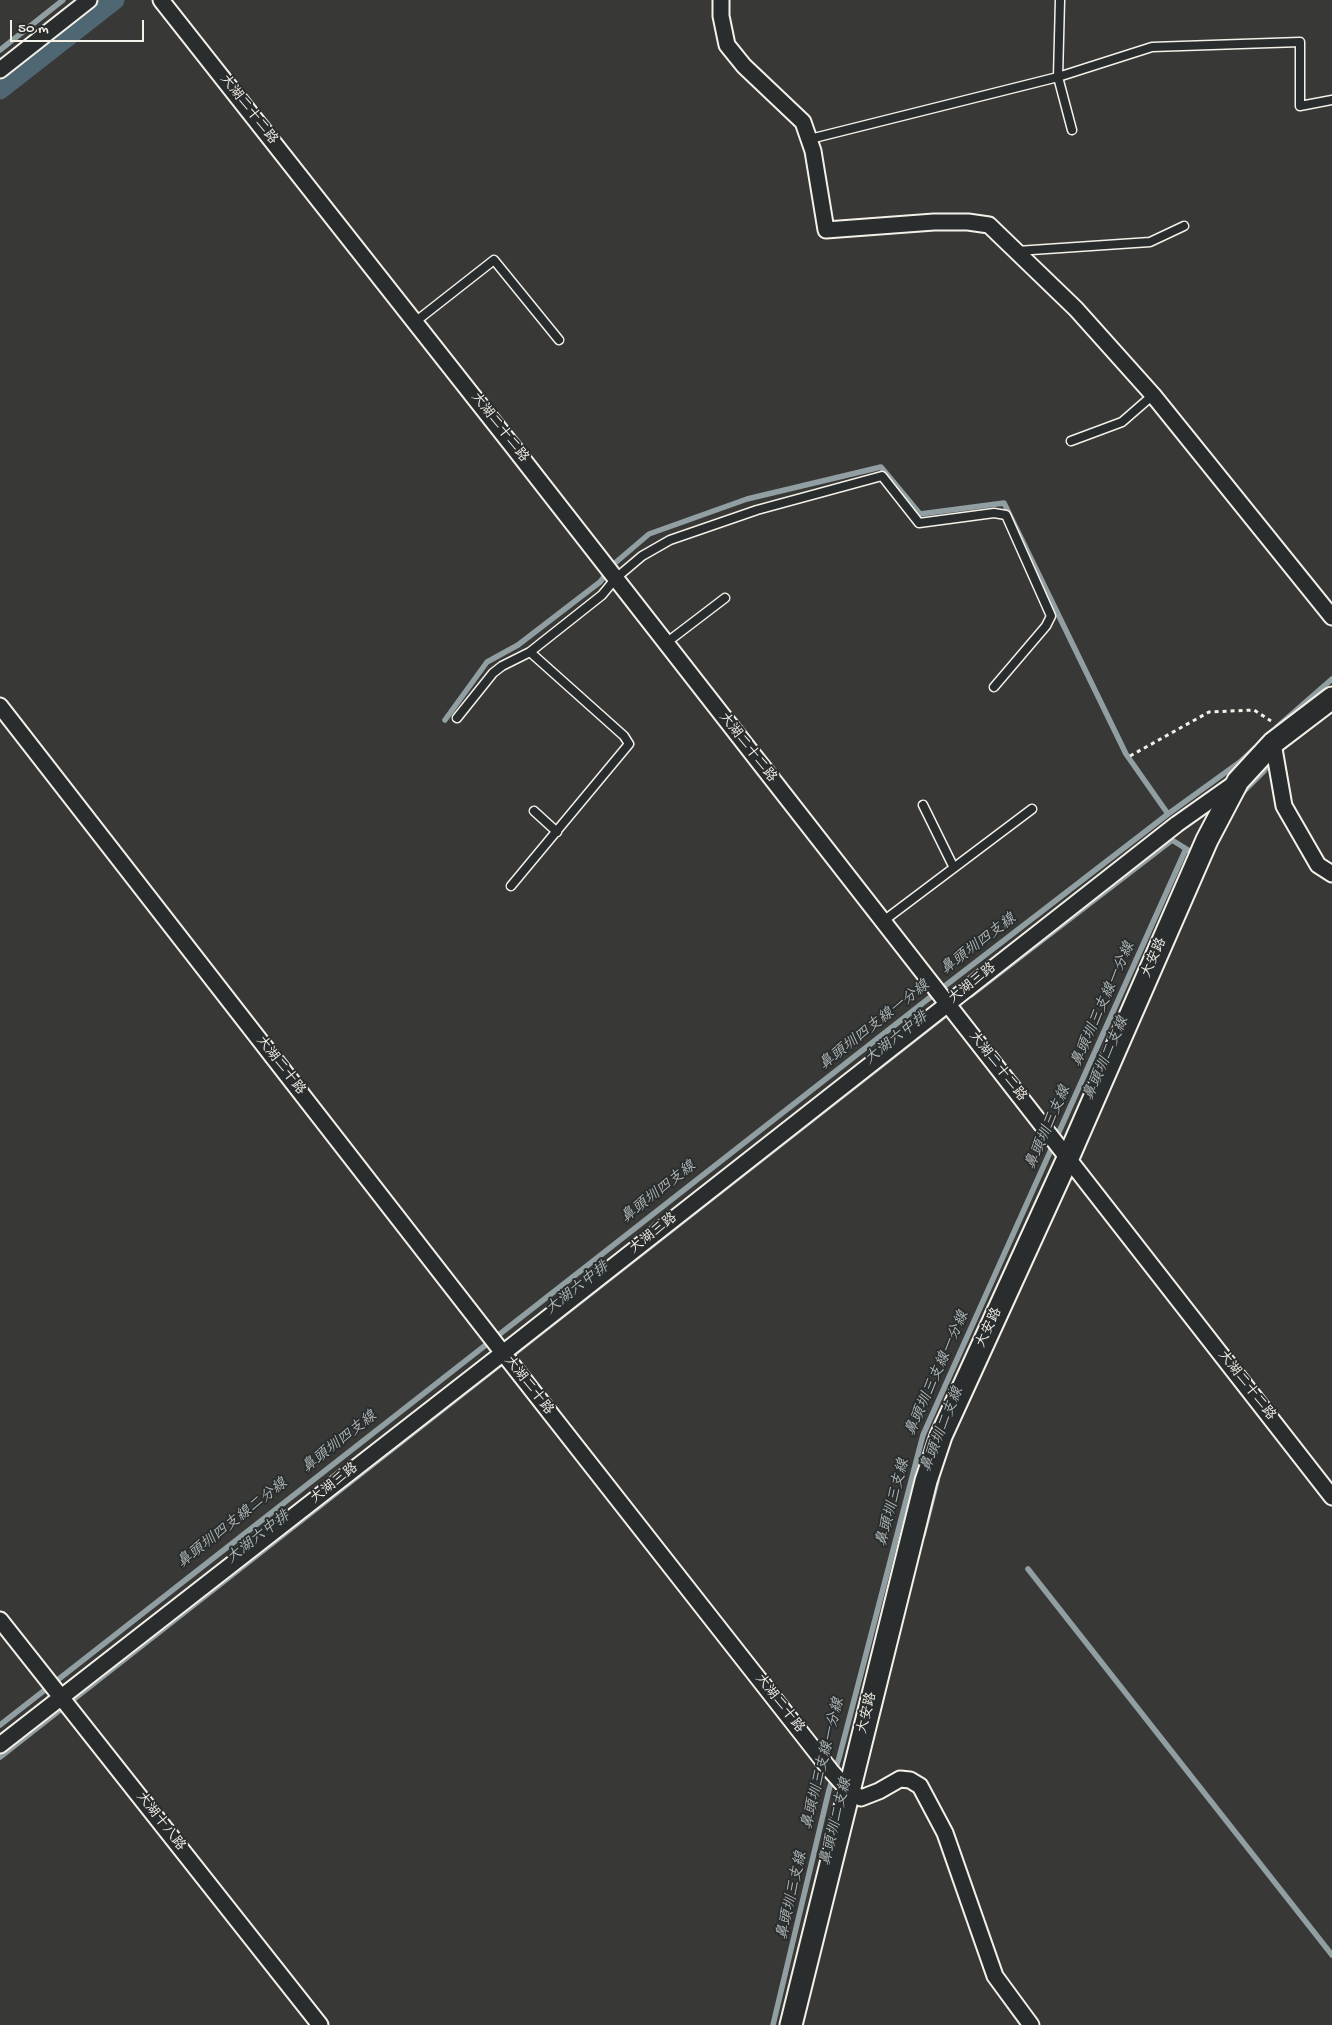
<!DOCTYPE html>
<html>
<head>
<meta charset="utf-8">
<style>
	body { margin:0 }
	#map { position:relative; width:1332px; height:2025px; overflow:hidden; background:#383836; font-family:"Gochi Hand",sans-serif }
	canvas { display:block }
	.scale { position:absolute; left:10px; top:20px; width:134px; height:22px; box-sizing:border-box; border:2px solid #f4f1e8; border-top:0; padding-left:6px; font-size:15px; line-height:18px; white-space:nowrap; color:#f4f1e8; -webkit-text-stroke:4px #2a2d2e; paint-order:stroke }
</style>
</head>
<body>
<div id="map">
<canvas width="1332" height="2025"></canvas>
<div class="scale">50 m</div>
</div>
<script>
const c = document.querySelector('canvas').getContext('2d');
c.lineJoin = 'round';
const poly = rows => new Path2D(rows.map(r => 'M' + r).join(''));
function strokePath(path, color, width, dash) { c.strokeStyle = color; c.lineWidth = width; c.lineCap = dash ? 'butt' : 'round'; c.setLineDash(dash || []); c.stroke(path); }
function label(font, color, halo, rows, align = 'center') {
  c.font = font + ' "Gochi Hand","LXGW WenKai TC",sans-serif'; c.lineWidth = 4; c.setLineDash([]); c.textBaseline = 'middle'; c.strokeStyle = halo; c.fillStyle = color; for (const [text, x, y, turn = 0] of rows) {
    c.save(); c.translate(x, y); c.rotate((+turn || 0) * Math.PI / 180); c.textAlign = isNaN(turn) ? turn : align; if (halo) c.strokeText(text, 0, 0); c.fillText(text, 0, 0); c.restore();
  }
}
strokePath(poly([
	[0,50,63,0],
	[445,720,487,662,518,645,600,582,615,563,649,534,747,499,881,467,920,514,1004,503,1126,754,1168,814],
	[1277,727,1332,679],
	[1241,794,1264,771,1272,758],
	[971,995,1172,840,1188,850],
	[923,1535,937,1481],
	[1028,1569,1332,1955],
	[0,1725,928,999,1168,814,1240,762,1254,749],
	[0,1757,948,1013],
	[773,2025,829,1790,839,1758,923,1435,1185,851,1188,850]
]), '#919ea2', 5.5);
strokePath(poly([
	[0,90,115,0]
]), '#4f6673', 19);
const lane = poly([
	[1060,0,1058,77,1072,130],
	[810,139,1058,77,1152,47,1300,42,1300,106,1332,100],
	[1017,251,1150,242,1184,226],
	[415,322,494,260,559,340],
	[1071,441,1122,422,1153,395],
	[666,643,725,598],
	[457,718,493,673,502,666,530,652],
	[923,805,954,868],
	[534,811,557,832],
	[511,886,629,744,624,736,530,652,602,595,616,578,642,556,670,540,757,510,882,476,919,523,994,513,1006,515,1051,616,1046,626,994,687],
	[882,922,1032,809]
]);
const street = poly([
	[161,0,514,448,1332,1497],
	[721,0,721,16,727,45,744,66,803,122,813,151,826,230,934,222,968,222,989,225,1076,309,1153,395,1332,617],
	[0,70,89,0],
	[0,706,503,1353,831,1771,849,1791,861,1798,879,1791,900,1779,910,1780,920,1786,945,1833,995,1976,1031,2025],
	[1273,743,1284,806,1318,865,1332,874],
	[0,1620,320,2025],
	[0,1745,503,1353,1177,824,1235,783]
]);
const secondary = poly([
	[791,2025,926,1481,941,1436,1068,1158,1207,840,1238,781,1273,743,1332,698]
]);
strokePath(lane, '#f4f1e8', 11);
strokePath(street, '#f4f1e8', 19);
strokePath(secondary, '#f4f1e8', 25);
strokePath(poly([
	[1130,756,1209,712,1254,710,1271,721]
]), '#f4f1e8', 3, [4, 4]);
strokePath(lane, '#2a2d2e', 8);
strokePath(street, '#2a2d2e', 15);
strokePath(secondary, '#2a2d2e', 21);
label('14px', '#f4f1e8', '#2a2d2e', [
	["大湖二十二路",248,110,52],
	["大湖二十二路",499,428,52],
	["大湖二十二路",747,748,52],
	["大安路",1155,958,-66],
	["大湖三路",973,984,-38],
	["大湖二十路",280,1066,52],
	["大湖二十二路",997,1067,52],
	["大湖三路",654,1234,-38],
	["大安路",990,1328,-65],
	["大湖二十路",528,1386,52],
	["大湖二十二路",1246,1386,52],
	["大湖三路",335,1484,-38],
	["大湖二十路",779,1704,52],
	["大安路",868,1713,-76],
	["大湖十八路",160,1822,52]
]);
label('italic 15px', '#b2b9b9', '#2a2d2e', [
	["鼻頭圳四支線",979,945,-37],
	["鼻頭圳三支線一分線",1104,1005,-66],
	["鼻頭圳四支線一分線",875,1026,-38],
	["大湖六中排",897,1039,-38],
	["鼻頭圳二支線",1107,1059,-66],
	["鼻頭圳三支線",1049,1128,-66],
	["鼻頭圳四支線",659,1193,-38],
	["大湖六中排",578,1289,-38],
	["鼻頭圳三支線一分線",938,1374,-66],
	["鼻頭圳二支線",943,1430,-68],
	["鼻頭圳四支線",340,1443,-38],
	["鼻頭圳三支線",894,1503,-75],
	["鼻頭圳四支線二分線",233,1524,-38],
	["大湖六中排",259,1538,-38],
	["鼻頭圳三支線一分線",824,1764,-76],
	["鼻頭圳二支線",837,1822,-76],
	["鼻頭圳三支線",793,1896,-77]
]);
</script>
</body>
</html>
